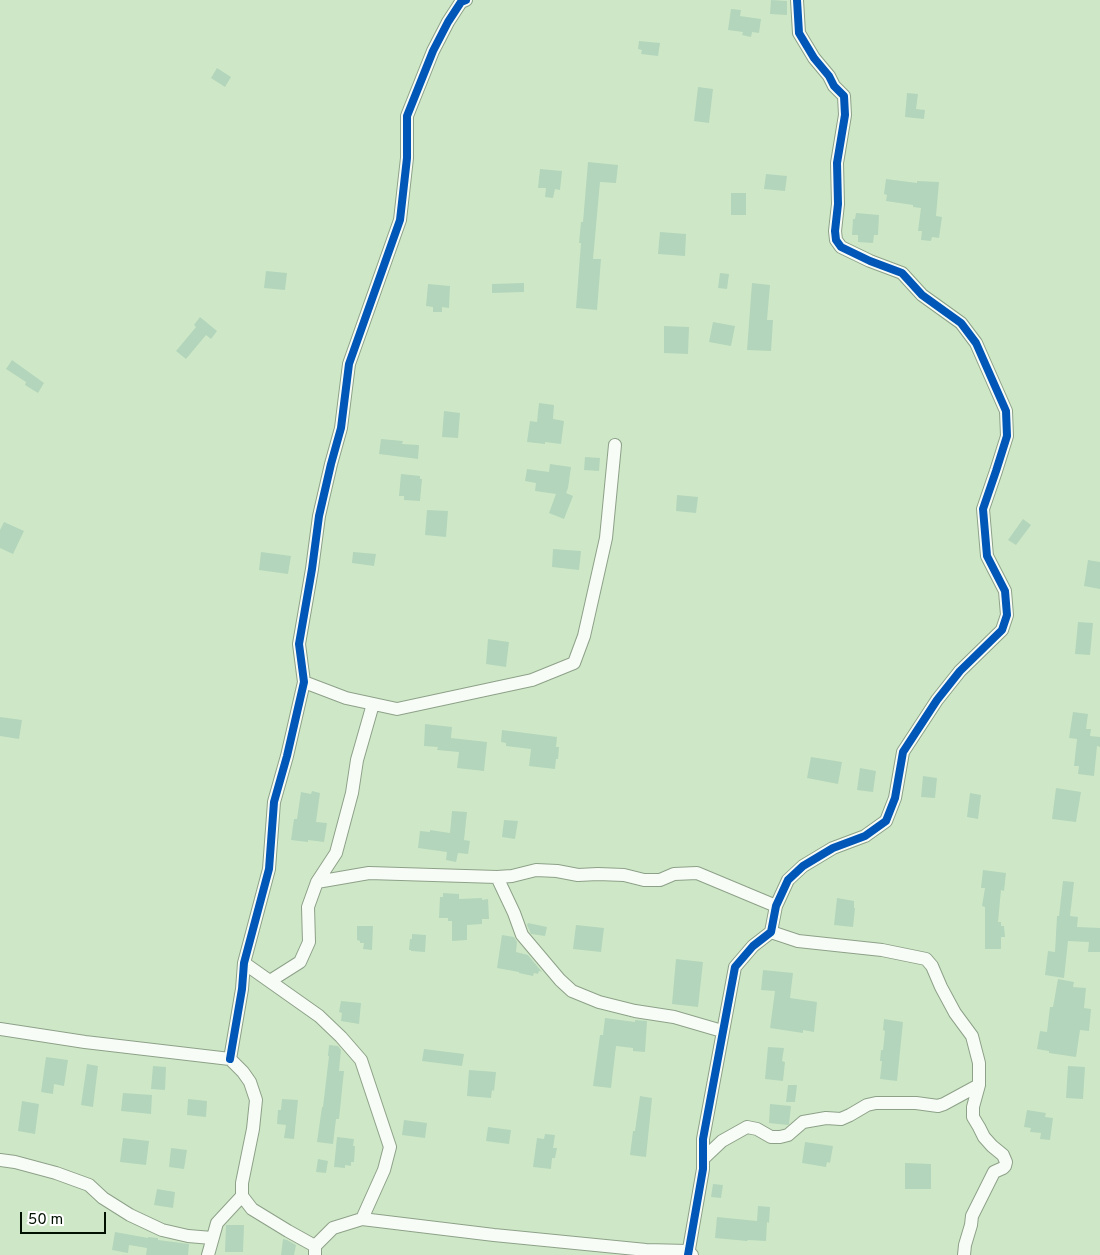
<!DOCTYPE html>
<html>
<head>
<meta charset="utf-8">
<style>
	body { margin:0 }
	#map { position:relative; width:1100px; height:1255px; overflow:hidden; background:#cee8c7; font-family:Overpass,sans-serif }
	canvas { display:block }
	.scale { position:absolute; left:20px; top:1212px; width:86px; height:22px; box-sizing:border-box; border:2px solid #021000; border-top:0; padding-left:6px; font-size:15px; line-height:18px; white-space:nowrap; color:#021000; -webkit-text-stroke:4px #fff; paint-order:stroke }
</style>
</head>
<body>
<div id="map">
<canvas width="1100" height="1255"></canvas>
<div class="scale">50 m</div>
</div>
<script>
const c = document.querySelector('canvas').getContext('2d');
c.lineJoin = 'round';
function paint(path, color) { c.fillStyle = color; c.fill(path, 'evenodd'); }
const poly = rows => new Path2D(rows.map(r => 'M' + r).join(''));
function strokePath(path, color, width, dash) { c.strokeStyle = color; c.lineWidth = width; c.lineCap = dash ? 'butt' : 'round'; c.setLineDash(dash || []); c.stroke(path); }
paint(poly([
	[771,0,787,1,787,15,770,14],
	[731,9,741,10,740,16,761,19,759,33,752,32,751,37,742,35,743,32,728,30],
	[639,41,660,43,658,56,641,54,642,50,638,49],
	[217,68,231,77,225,87,211,78],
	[698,87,713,89,709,123,694,121],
	[907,93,918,94,916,109,925,110,924,119,905,117],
	[588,162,618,165,616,183,600,182,593,259,601,259,597,310,576,308,581,243,579,243,581,222,583,222],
	[540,169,562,171,560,190,555,189,553,198,545,197,546,188,538,188],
	[766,174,787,176,785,191,764,189],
	[886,179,917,183,917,181,939,182,936,216,942,217,939,238,932,237,931,241,921,240,922,231,918,231,921,208,913,207,913,205,886,201,887,195,884,194],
	[731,193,746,193,746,215,731,215],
	[856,213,879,215,878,235,874,235,873,243,858,242,858,235,852,235,853,219,855,219],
	[660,232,686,234,685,256,658,254],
	[266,271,287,273,285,290,264,288],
	[720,273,729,274,727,289,718,288],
	[524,283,524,292,492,293,492,284],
	[752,283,770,285,767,320,773,320,771,351,747,350],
	[428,284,450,286,449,308,442,307,442,312,433,312,433,307,426,306],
	[200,317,217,331,211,339,206,335,186,359,176,351,196,327,194,325],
	[713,322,735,326,731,346,709,342],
	[664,326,689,327,688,354,664,353],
	[12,360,44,383,38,393,25,385,26,382,6,369],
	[539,403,554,405,553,419,564,421,561,444,545,442,545,444,527,442,530,421,537,422],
	[444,411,460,413,458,438,442,437],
	[381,439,403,441,402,444,419,445,418,459,379,454],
	[585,457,600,458,599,471,584,470],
	[550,464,571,467,568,488,566,493,573,496,564,519,549,513,556,494,535,491,536,483,525,481,527,469,549,472],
	[401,474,420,476,420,479,422,479,420,501,404,500,404,496,399,496],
	[677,495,698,497,696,513,676,511],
	[427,510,448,511,446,537,425,535],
	[1023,519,1031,525,1016,545,1008,540],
	[4,522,24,531,13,554,0,548,0,530],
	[553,549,581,551,579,570,552,567],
	[261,552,291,556,288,574,259,570],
	[353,552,376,554,374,566,352,563],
	[1088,560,1100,562,1100,589,1084,586],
	[1078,622,1093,623,1090,655,1075,654],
	[488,639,509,642,506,667,486,664],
	[1073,712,1088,714,1086,729,1091,729,1090,736,1100,737,1100,747,1097,746,1094,776,1078,774,1079,766,1074,766,1077,739,1069,738],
	[0,717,22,720,19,739,0,736],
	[425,724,452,727,451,738,487,742,484,771,457,768,459,752,437,750,438,747,424,746],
	[502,730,557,737,556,747,559,747,558,759,556,759,555,769,529,766,531,749,506,746,506,743,501,742],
	[811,757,842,762,838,784,807,778],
	[860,768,876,771,873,792,857,790],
	[923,776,937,778,935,798,921,797],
	[1056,788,1081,792,1076,822,1052,819],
	[312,791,320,793,316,822,327,823,324,842,308,840,308,842,291,840,294,819,297,819,301,792,311,794],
	[970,793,981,795,978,819,967,817],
	[452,811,467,812,464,840,470,841,468,854,458,853,456,862,446,860,447,852,418,848,420,831,430,832,430,830,450,833],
	[504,820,518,821,515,839,502,837],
	[983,870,1006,873,1004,891,1001,890,998,922,1001,922,1001,926,1004,926,1005,937,1001,937,1001,949,985,949,985,907,982,906,985,888,981,888],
	[1063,881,1074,882,1070,916,1078,917,1077,927,1100,928,1100,952,1088,952,1089,942,1068,941,1064,978,1045,975,1048,951,1055,952,1057,916,1059,916],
	[443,893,459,894,459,899,482,898,482,900,488,899,489,919,482,919,482,924,467,925,467,940,452,941,452,921,448,921,448,918,439,918,440,897,443,897],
	[837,898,854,901,854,908,855,908,853,927,834,925],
	[528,923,547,927,545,936,531,934,527,925],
	[576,925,604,928,601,952,573,949],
	[357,926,373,926,372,950,363,949,364,943,360,943,360,941,357,940],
	[412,934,426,935,425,952,411,951,411,950,409,950,410,939,412,939],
	[502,935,514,937,517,942,516,952,528,955,542,972,539,971,538,974,534,973,533,976,519,973,519,972,497,968],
	[676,959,703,962,698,1007,672,1004],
	[763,970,793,973,790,998,817,1002,814,1032,803,1030,803,1033,770,1028,775,991,761,990],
	[1058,979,1074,982,1073,987,1086,988,1084,1008,1091,1009,1089,1031,1080,1030,1076,1057,1049,1053,1049,1051,1037,1049,1040,1031,1047,1032,1050,1007,1053,1007],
	[341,1001,361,1003,359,1024,341,1021,342,1013,339,1012],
	[605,1018,635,1022,635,1020,647,1021,645,1052,633,1051,633,1048,616,1046,611,1088,593,1086,600,1035,603,1035],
	[884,1019,903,1022,897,1081,880,1079,882,1061,880,1061,881,1050,883,1050,885,1031,883,1030],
	[329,1045,338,1046,341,1050,339,1071,344,1071,339,1119,336,1119,333,1144,317,1142,322,1107,323,1107,329,1056,328,1056],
	[768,1047,784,1048,782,1061,785,1062,783,1081,765,1079],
	[424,1049,464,1054,462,1066,422,1061],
	[46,1057,68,1060,64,1086,54,1084,53,1094,41,1092],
	[87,1064,98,1066,93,1107,81,1105],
	[153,1066,166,1067,165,1090,151,1089],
	[1068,1066,1085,1067,1083,1099,1066,1098],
	[469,1070,496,1072,494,1091,492,1090,491,1098,467,1096],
	[788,1085,797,1085,795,1102,786,1102],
	[123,1093,152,1095,151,1114,121,1111],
	[640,1096,652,1098,646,1157,630,1155,633,1131,635,1131],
	[188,1099,207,1101,206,1117,187,1115],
	[282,1099,298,1100,294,1139,284,1138,286,1125,277,1124,278,1110,281,1110],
	[22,1101,39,1104,35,1134,18,1131],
	[770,1104,791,1106,789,1124,788,1125,769,1123],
	[1027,1110,1046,1113,1045,1117,1053,1118,1050,1140,1040,1139,1041,1133,1030,1132,1031,1128,1024,1127],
	[404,1120,427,1123,425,1138,402,1135],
	[488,1127,511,1130,509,1144,486,1141],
	[545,1134,555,1135,553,1148,557,1148,555,1158,552,1158,551,1169,533,1167,537,1138,544,1139],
	[337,1137,354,1139,353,1146,355,1146,354,1162,351,1162,351,1166,345,1165,345,1168,334,1167],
	[123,1138,149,1141,146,1165,120,1162],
	[805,1142,833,1146,830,1163,827,1162,826,1167,802,1163],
	[171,1148,187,1150,184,1169,169,1167],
	[318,1159,328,1161,326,1173,316,1172],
	[905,1163,931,1164,931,1189,905,1189],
	[713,1184,723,1185,721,1198,711,1197],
	[157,1189,175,1192,173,1208,154,1205],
	[758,1206,770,1207,769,1223,767,1222,766,1241,748,1240,747,1241,715,1238,717,1217,757,1221],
	[226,1225,244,1225,243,1252,225,1252],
	[115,1232,148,1238,148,1237,158,1238,158,1240,189,1244,188,1255,146,1255,147,1248,129,1245,128,1253,112,1250],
	[283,1239,287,1240,296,1245,294,1255,281,1255]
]), '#b3d5bb');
const minor = poly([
	[304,682,346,698,397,709,532,680,574,663,584,636,606,538,615,445],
	[497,877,514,913,522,935,560,980,572,991,599,1002,635,1011,674,1017,722,1031],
	[317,882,369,873,497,877,512,876,536,870,557,871,578,875,598,874,624,875,644,880,660,880,674,874,697,873,776,906],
	[771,932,798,941,882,950,926,959,932,966,941,987,955,1013,972,1036,979,1063,979,1085,973,1107,973,1117,979,1127,984,1137,992,1146,1003,1155,1006,1162,1005,1166,1003,1168,994,1172,972,1216,971,1225,965,1245,964,1255],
	[244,963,319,1016,341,1037,361,1060,390,1147,384,1170,362,1219],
	[270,981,300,962,309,942,308,907,317,882,336,853,352,793,357,760,373,704],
	[0,1029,85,1042,230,1059,243,1072,250,1082,256,1100,253,1129,242,1183,242,1196,252,1209,288,1231,315,1246,315,1255],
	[230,1059,242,989,244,963,269,869,274,802,287,756,304,682,299,644,312,569,319,516,331,464,341,428,349,364,400,220,407,158,407,116,433,51,448,22,461,2,466,0],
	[703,1159,722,1141,747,1127,757,1129,771,1137,780,1137,788,1135,803,1122,826,1118,841,1119,850,1115,867,1105,876,1103,916,1103,938,1106,944,1104,979,1085],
	[0,1160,15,1162,56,1173,89,1185,103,1198,130,1215,162,1230,188,1236,212,1238],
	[315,1246,333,1228,362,1219,494,1235,646,1250,688,1251,692,1255],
	[208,1255,217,1223,242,1196],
	[688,1255,703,1169,703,1139,735,967,753,946,771,932,776,906,788,880,803,866,833,848,865,836,886,821,895,798,903,752,937,700,960,671,1002,630,1007,615,1005,591,987,556,983,509,996,471,1007,436,1006,411,976,343,961,323,922,295,902,273,870,261,841,247,836,240,835,231,838,204,837,163,845,115,844,96,834,86,829,76,814,58,799,33,797,0]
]);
strokePath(minor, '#8da188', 14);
strokePath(minor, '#f8fcf7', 12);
strokePath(poly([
	[230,1059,242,989,244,963,269,869,274,802,287,756,304,682,299,644,312,569,319,516,331,464,341,428,349,364,400,220,407,158,407,116,433,51,448,22,461,2,466,0],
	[688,1255,703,1169,703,1139,735,967,753,946,771,932,776,906,788,880,803,866,833,848,865,836,886,821,895,798,903,752,937,700,960,671,1002,630,1007,615,1005,591,987,556,983,509,996,471,1007,436,1006,411,976,343,961,323,922,295,902,273,870,261,841,247,836,240,835,231,838,204,837,163,845,115,844,96,834,86,829,76,814,58,799,33,797,0]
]), '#0057b8', 8);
</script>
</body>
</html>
